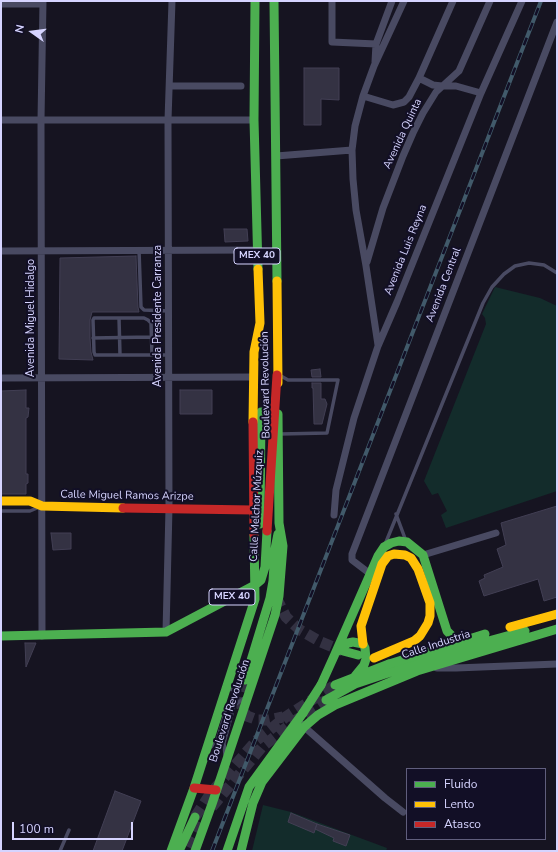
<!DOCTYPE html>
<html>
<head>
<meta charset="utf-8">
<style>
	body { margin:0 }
	#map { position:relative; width:558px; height:852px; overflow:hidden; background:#161421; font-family:"Nunito Sans",sans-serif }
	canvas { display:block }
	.frame { position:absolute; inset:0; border:2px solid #d6d4ff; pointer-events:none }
	.legend { position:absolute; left:406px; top:768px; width:140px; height:72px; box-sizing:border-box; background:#120f26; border:1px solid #605e7d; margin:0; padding:5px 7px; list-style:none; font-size:12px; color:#d6d4ff }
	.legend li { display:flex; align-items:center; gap:8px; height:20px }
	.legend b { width:20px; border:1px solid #605e7d }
	.north { position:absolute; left:12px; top:12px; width:40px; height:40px; -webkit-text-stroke:3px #120f26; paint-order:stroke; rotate:284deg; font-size:11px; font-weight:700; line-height:16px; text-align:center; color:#d6d4ff }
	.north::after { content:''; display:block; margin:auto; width:14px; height:18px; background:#d6d4ff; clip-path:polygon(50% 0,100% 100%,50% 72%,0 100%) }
	.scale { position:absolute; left:12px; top:822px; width:121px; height:18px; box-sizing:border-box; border:2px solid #d6d4ff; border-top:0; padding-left:5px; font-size:12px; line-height:14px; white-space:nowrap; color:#d6d4ff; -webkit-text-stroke:3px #120f26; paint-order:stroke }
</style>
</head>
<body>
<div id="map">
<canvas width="558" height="852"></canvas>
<div class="frame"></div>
<ul class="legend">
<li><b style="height:5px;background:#4caf50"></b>Fluido</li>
<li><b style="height:5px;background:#ffc107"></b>Lento</li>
<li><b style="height:5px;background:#c62828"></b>Atasco</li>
</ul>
<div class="north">N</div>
<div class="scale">100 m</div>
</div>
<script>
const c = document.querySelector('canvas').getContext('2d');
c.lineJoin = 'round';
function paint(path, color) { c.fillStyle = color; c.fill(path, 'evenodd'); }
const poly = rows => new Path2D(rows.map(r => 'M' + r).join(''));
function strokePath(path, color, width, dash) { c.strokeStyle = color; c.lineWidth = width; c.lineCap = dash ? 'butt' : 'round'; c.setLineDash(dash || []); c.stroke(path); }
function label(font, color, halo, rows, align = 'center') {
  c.font = font + ' "Nunito Sans",sans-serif'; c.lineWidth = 4; c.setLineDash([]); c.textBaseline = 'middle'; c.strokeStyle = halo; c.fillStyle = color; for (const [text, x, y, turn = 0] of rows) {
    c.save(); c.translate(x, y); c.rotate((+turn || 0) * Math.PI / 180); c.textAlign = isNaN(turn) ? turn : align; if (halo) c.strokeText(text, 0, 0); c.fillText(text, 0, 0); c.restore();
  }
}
paint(poly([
	[495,287,540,298,557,306,557,491,446,528,441,515,447,511,438,493,432,495,424,481,486,324,485,318,482,314],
	[263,805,291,812,352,835,387,848,386,851,252,851]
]), '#132c2b');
const building = poly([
	[304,68,339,68,339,100,321,99,321,125,304,125,304,68],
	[224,229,247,229,248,241,225,242,224,229],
	[136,256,138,307,139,312,92,312,90,320,90,338,91,352,93,360,59,359,60,258,136,256],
	[320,369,321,377,312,377,311,370,320,369],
	[312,383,321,383,321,399,325,399,327,404,322,424,314,424,313,388,312,388,312,383],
	[26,390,26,408,29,408,28,417,26,418,26,474,28,474,28,483,26,484,26,494,1,494,1,391,26,390],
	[180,390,212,390,212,414,180,414,180,390],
	[557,506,557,597,544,601,538,579,484,596,479,581,485,578,484,575,503,567,497,549,506,545,501,523,557,506],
	[51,533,71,533,71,549,53,550,51,533],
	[25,643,36,643,26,667,25,643],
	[115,791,141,801,122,851,93,851,115,791],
	[291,813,317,824,314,833,288,822,291,813],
	[317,824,350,835,346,846,333,841,334,838,315,829,317,824]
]);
paint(building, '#343243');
strokePath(building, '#423f54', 1);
strokePath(poly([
	[276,597,286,617,300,630,321,642,343,651],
	[244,681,240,700,243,711,247,716,258,720,268,720,283,717],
	[212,807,262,747,296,720,326,700],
	[195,817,211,793,257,740,287,716,335,685],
	[188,847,202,821]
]), '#333142', 11, [11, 5.5]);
strokePath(poly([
	[139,250,141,307,144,310,169,311],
	[119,318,120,355],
	[93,338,151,337],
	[152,355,151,323,148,320,144,318,94,318,93,320,94,352,95,355,168,355],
	[280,434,327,433,338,380,288,380,281,376],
	[1,511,30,511,37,508],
	[396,514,406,541],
	[386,542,483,303,492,287,504,274,515,266,529,263,544,265,557,273],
	[227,689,235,690,237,691,234,705],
	[211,747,217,741,225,714,225,708],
	[225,755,224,743,234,706,244,698],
	[60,851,69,830]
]), '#494a62', 3.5);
strokePath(poly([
	[332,1,332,42,376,44],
	[1,4,43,4],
	[375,62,376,44,392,1],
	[419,78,433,85,442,86,456,86,481,93],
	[170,86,241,86],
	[363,96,393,105,404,102,409,97,419,78,453,1],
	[1,120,254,120],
	[276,156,352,150],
	[1,251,257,250],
	[367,262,383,208,403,156,413,133,423,113,436,92,459,71,490,1],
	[378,345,366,266,356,210,353,179,352,150,355,126,363,96,374,66,404,1],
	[1,378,253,377],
	[334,515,336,490,354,418,378,346,397,302,481,93,522,1],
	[423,555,496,533],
	[373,576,352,560,352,554,557,22],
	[166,632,169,508,168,120,172,1],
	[42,636,41,120,43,1],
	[437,668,456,668,557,664],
	[301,724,385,798,403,812]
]), '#494a62', 7);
strokePath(poly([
	[255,1,254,120,258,269],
	[274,1,277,281],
	[260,524,261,412],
	[1,636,166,632,255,585,261,580,265,567,267,531],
	[338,651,348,643,353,642,363,644,365,648,366,659,364,665,355,676],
	[343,651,358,655],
	[335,654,378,556,384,547,391,543,399,541,407,542,423,555,447,631,454,638,462,641],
	[415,656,485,634],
	[245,680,270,598,273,581,275,549,278,534],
	[321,685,335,654],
	[335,685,389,664],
	[326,700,355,684,463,648,525,631],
	[171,851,194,788,255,599,254,535],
	[179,851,195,817],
	[195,851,212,804,275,615,279,596,283,546,279,523,278,414],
	[227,851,249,787,303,713],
	[241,851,253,803,262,782,304,727,318,715,335,705,417,671,557,629]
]), '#4caf50', 9);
strokePath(poly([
	[277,281,278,383],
	[253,422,254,352,260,323,258,269],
	[1,501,30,501,42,506,123,508],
	[510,627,557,614],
	[363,644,361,626,382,564,388,556,394,554,405,555,411,558,418,569,430,603,430,616,428,623,420,636,414,641,374,658]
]), '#ffc107', 9);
strokePath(poly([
	[253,422,254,535],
	[123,508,253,510],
	[267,531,277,375],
	[194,788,216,790]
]), '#c62828', 9);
const rail = poly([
	[212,851,541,1]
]);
strokePath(rail, '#415a6a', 4);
strokePath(rail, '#120f26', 2.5, [8]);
strokePath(poly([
	[389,664,415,656],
	[303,713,321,685]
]), '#4caf50', 9);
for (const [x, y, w] of [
	[257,256,46],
	[232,597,46]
]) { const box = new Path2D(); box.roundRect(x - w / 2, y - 8, w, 16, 3); c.fillStyle = '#120f26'; c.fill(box); strokePath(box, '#d6d4ff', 1); }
label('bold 10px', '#d6d4ff', null, [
	["MEX 40",257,256],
	["MEX 40",232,597]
]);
label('11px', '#d6d4ff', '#120f26', [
	["Avenida Quinta",403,134,-65],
	["Avenida Luis Reyna",406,250,-68],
	["Avenida Central",444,285,-69],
	["Avenida Presidente Carranza",158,316,-90],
	["Avenida Miguel Hidalgo",31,318,-90],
	["Boulevard Revolución",266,385,-91],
	["Calle Miguel Ramos Arizpe",127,496,1],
	["Calle Melchor Múzquiz",257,506,-87],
	["Calle Industria",436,645,-18],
	["Boulevard Revolución",230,711,-72]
]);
</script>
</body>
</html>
